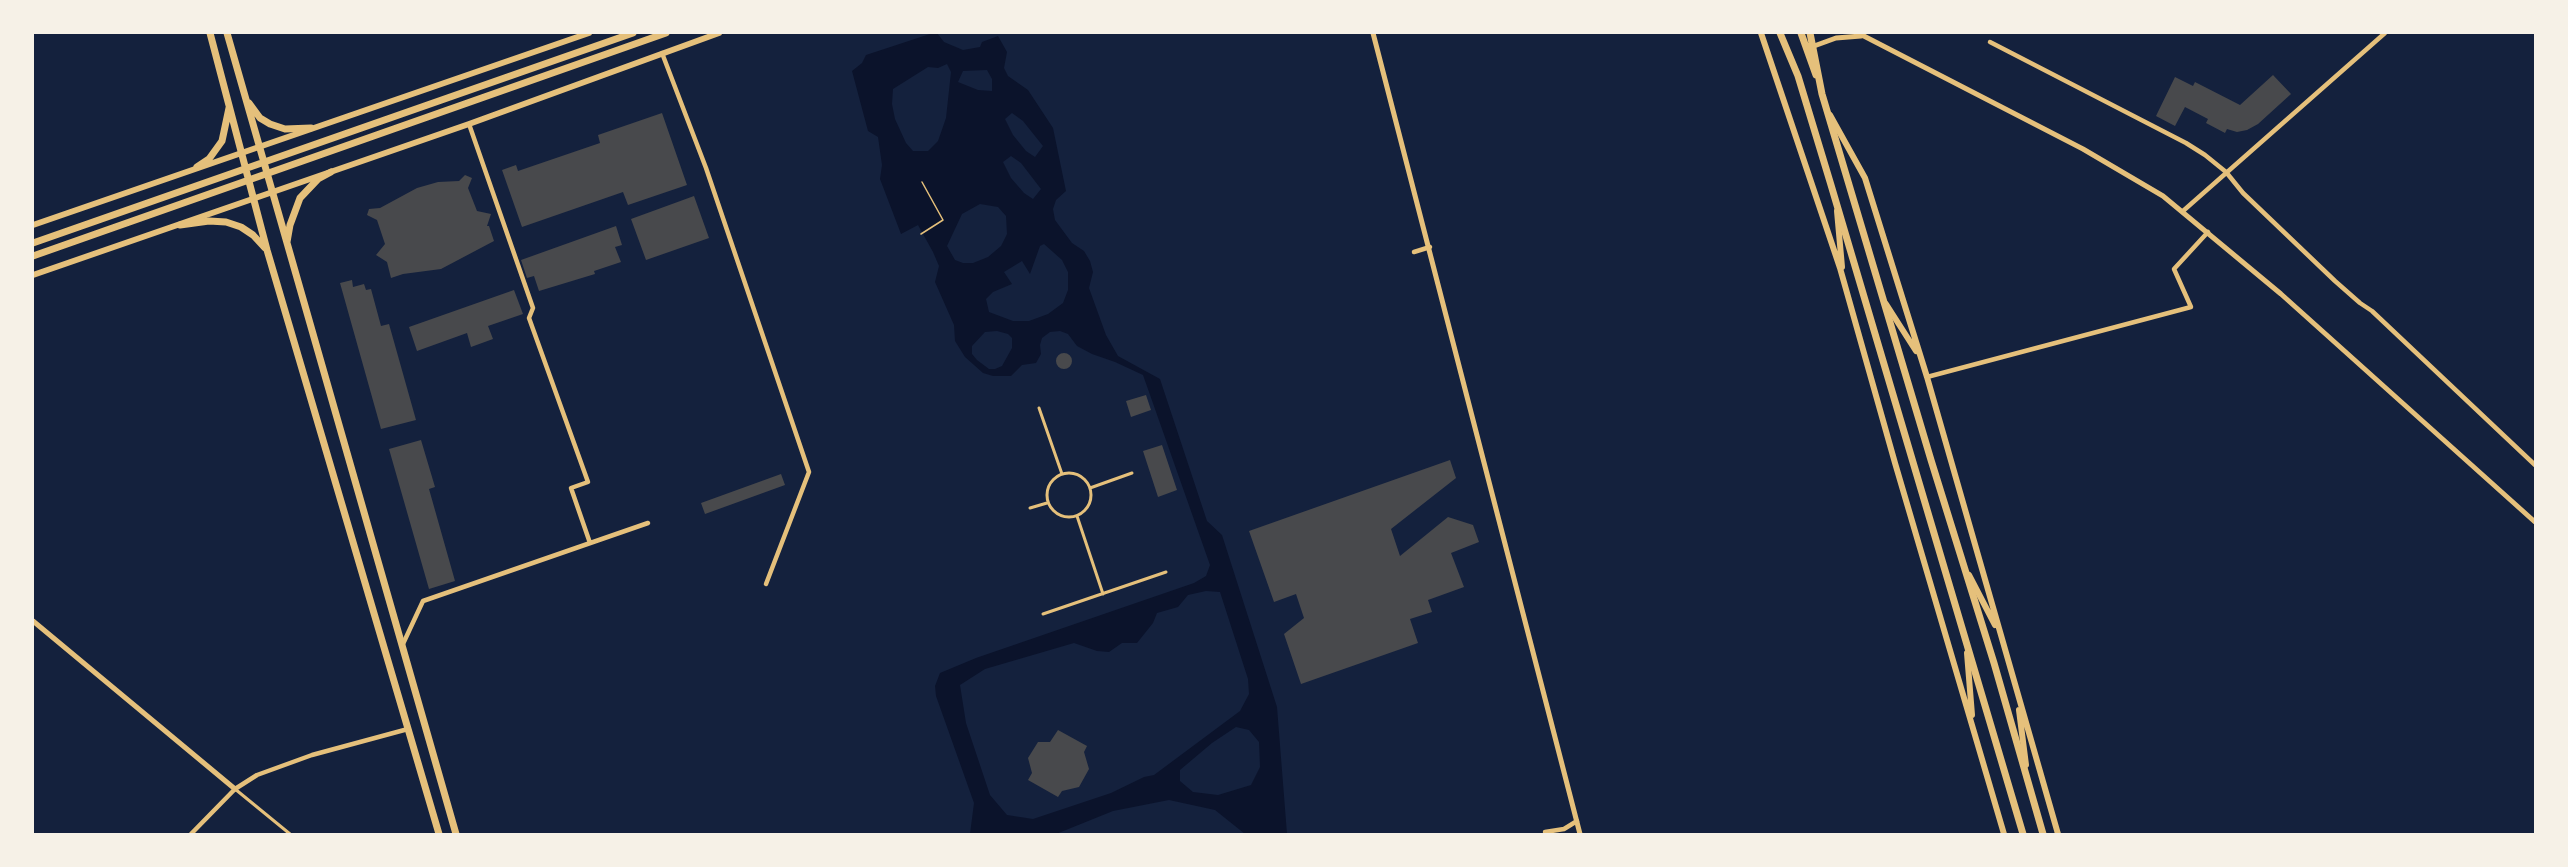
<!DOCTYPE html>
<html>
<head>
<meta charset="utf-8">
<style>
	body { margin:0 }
	#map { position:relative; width:2568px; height:867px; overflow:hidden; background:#14213d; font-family:"DM Sans",sans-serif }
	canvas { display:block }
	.frame { position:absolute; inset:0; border:34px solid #f6f1e7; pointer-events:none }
</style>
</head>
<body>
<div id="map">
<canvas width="2568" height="867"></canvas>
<div class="frame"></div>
</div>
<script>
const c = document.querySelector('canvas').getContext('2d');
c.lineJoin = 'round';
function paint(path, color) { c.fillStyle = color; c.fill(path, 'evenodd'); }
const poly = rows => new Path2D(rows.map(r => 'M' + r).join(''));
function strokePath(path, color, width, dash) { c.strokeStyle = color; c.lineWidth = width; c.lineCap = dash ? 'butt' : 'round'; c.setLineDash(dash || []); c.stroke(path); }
paint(poly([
	[933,33,937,33,944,42,963,50,980,47,982,42,998,36,1007,52,1004,68,1008,76,1028,90,1053,128,1066,191,1056,200,1053,209,1055,220,1072,243,1084,251,1090,261,1093,272,1089,288,1106,335,1118,356,1160,379,1207,521,1222,535,1277,707,1287,834,1245,834,1215,810,1169,800,1113,811,1056,834,970,834,974,803,936,696,935,686,940,673,976,658,1194,583,1206,576,1210,565,1143,375,1115,362,1092,354,1077,346,1068,334,1060,331,1050,332,1042,338,1040,345,1041,354,1036,363,1022,365,1011,376,993,376,983,373,965,357,955,341,954,325,935,282,939,266,933,252,918,225,901,234,880,179,882,165,878,137,868,131,852,71,862,63,866,55],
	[947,64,951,72,946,118,938,141,928,151,913,151,906,143,895,119,892,104,893,89,928,67,938,68],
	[987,70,992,79,992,91,978,90,958,82,963,71],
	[1012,113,1023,121,1043,146,1035,157,1026,151,1013,135,1005,119],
	[1011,156,1021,163,1041,189,1033,199,1024,193,1011,178,1003,162],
	[980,204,998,207,1006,216,1007,234,1001,246,988,257,973,263,963,263,955,260,947,246,962,214],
	[1044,244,1062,260,1068,272,1068,290,1063,303,1048,314,1029,321,1013,321,989,312,986,299,993,292,1012,284,1004,272,1022,261,1030,274,1040,246],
	[997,331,1008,334,1012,338,1012,348,1002,366,995,369,989,369,977,360,972,354,972,346,985,332],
	[1206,591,1220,592,1248,679,1249,694,1240,711,1154,775,1144,777,1111,793,1033,819,1007,815,990,795,966,723,960,685,985,669,1074,643,1097,651,1109,652,1122,643,1137,643,1153,623,1157,613,1178,607,1188,595],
	[1236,727,1249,730,1259,742,1260,767,1251,785,1218,795,1193,792,1180,781,1180,770,1212,743]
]), '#0b132b');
paint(poly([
	[2273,75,2291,94,2258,124,2247,130,2237,132,2227,129,2225,133,2206,123,2208,119,2185,107,2175,126,2156,116,2175,77,2193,86,2195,82,2240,105],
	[662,113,687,185,628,205,623,192,522,227,502,170,516,165,518,171,600,143,598,135],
	[465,175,472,178,468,188,477,211,491,214,487,226,489,226,494,241,441,269,403,274,391,278,387,262,376,255,385,244,377,220,367,215,369,209,380,208,417,188,438,182,459,181],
	[694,196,709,238,646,260,631,219],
	[616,226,622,245,615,247,621,262,594,271,595,274,539,291,534,276,527,278,521,260],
	[352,280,353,287,364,284,366,290,371,289,381,326,389,324,416,420,381,429,340,283],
	[514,290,523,314,488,326,493,339,471,347,467,333,417,351,409,327],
	'1056 361a8 8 0 1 1 16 0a8 8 0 1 1-16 0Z',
	[1146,395,1151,410,1131,417,1126,401],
	[421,440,435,487,429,489,455,581,429,589,389,449],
	[1162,445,1177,490,1158,497,1143,451],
	[1450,460,1456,478,1391,529,1400,556,1448,517,1473,525,1479,542,1451,553,1464,587,1428,600,1432,612,1410,619,1418,643,1301,684,1284,634,1304,618,1296,594,1274,602,1249,531],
	[781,474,785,485,705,514,701,503],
	[1058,730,1087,746,1084,752,1089,769,1079,787,1062,791,1058,797,1028,780,1032,773,1028,758,1038,742,1050,742]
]), '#48494c');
strokePath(poly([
	[921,234,943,220,922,182]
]), '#e5c07b', 1.5);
strokePath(poly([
	[1039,408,1062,474],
	'1047 495a22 22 0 1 1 44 0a22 22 0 1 1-44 0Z',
	[1090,488,1132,473],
	[1030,508,1047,503],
	[1077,516,1103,594],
	[1043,614,1166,572],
	[235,789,290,834]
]), '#e5c07b', 3);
strokePath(poly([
	[1990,42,2186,143,2205,155,2226,172,2243,193,2335,281,2360,303,2372,311,2535,465],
	[662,53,706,168,809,472,766,584],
	[469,124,533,308,529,318,588,482,571,488,590,543],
	[2183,211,2385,33],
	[1414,252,1430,247],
	[1927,377,2191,307,2174,269,2208,232],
	[402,646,423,601,648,523],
	[1545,832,1564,829,1577,821],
	[191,834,235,789,257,775,312,755,408,729]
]), '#e5c07b', 4.5);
strokePath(poly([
	[1373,33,1580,834],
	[1858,33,2083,149,2163,196,2281,294,2535,522],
	[1814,46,1836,38,1861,36],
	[33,621,235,789]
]), '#e5c07b', 5);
strokePath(poly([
	[1761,33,1840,268,1895,463,2004,834],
	[1830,115,1865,178,1927,377,2058,834],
	[1837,211,1842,267],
	[33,225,589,33],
	[33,275,469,124,719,33],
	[1886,304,1916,351],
	[1969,575,1995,625],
	[1967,653,1972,715],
	[2019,710,2026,765]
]), '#e5c07b', 6);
strokePath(poly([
	[210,33,267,250,439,834],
	[227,33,456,834],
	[1780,33,1798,76,1831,185,2023,834],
	[1801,33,1816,75],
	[1810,33,1822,94,1931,460,1994,663,2043,834],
	[249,103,260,118,270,124,285,129,311,128],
	[197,167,209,159,222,141,229,108],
	[180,225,209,221,226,222,241,227,253,235,265,248],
	[287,242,290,225,300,198,318,179,331,172],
	[33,243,633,33],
	[33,256,666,33]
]), '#e5c07b', 7);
</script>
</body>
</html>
